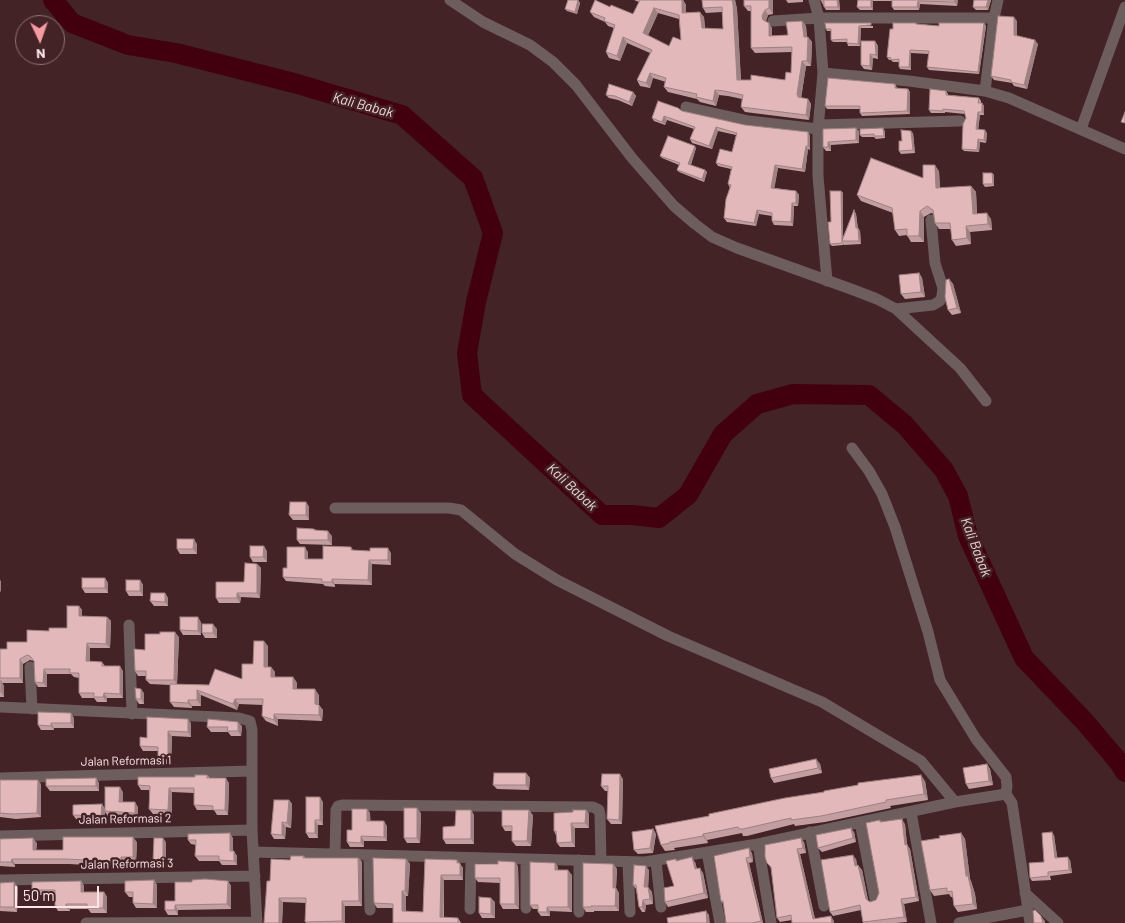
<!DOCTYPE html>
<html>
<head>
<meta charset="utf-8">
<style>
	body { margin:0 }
	#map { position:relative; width:1125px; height:923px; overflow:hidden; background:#432326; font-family:Barlow,sans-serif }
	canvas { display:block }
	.north { position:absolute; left:15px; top:15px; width:50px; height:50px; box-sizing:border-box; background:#432326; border:1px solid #8d7173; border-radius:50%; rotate:177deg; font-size:14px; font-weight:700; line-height:20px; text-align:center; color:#fce5e6 }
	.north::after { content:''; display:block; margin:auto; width:18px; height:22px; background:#f49aa0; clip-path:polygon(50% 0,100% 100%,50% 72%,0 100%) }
	.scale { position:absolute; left:15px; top:886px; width:84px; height:22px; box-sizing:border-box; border:2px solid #fce5e6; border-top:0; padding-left:6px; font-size:15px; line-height:18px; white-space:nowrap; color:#fce5e6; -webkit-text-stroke:4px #432326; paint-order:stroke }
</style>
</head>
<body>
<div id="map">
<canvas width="1125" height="923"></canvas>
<div class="north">N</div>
<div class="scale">50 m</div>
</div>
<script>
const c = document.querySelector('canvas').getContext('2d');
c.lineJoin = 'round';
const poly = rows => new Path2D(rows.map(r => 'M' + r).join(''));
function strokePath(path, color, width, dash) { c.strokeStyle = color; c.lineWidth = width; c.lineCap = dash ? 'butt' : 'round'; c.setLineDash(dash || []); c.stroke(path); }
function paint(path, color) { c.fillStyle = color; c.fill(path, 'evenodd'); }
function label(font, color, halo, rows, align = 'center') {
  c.font = font + ' Barlow,sans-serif'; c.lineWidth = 5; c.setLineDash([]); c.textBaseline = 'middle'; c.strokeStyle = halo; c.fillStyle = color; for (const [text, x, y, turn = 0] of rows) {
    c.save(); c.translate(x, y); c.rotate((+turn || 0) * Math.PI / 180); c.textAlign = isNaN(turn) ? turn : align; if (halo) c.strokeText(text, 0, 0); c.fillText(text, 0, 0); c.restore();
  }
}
strokePath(poly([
	[53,0,72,23,128,45,176,53,294,83,402,115,473,178,493,233,476,302,467,353,472,395,602,515,632,515,659,518,688,495,723,434,757,404,793,394,869,395,905,425,944,470,958,496,968,536,1024,658,1085,722,1118,761,1125,772]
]), '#42000e', 20);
strokePath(poly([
	[450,0,483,22,530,45,553,62,576,85,632,158,674,206,695,224,712,237,737,248,851,289,877,299,896,309,960,368,986,401],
	[814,0,819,18,823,73,818,129,818,176,827,281],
	[773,21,819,18,994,18],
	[823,73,909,81,985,91,1009,98,1125,149],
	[985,91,994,18,998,0],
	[686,107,749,121,818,129],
	[819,125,960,121],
	[1081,129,1125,7],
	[896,309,933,305,940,301,942,296,943,288,935,263,931,220],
	[852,448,869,471,882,494,895,527,928,632,940,680,976,739,1006,777,1007,786,1006,794,1012,803,1030,923],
	[335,508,449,508,461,510,515,554,557,580,668,636,822,702,921,761,955,802],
	[129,625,132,714],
	[30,667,32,709],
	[0,707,239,718,250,721,252,730,252,830,257,923],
	[0,778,252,771],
	[911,812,931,923],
	[860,822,875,899],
	[810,832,824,906],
	[0,836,252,830],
	[758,844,771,923],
	[253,852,645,862,758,844,955,802,1006,794],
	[707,852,720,923],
	[335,854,336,810,338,806,342,805,593,807,599,810,600,815,601,861],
	[369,855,370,910],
	[579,860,579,912],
	[656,861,661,907],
	[628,862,630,912],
	[0,880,255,876],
	[1025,893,1058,923],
	[526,908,526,859],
	[470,909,471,858],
	[86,923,257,922],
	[959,923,1028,910]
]), '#6e5d5d', 11);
paint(poly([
	[578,0,580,3,577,14,567,11,565,9],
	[634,0,683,0,686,5,686,13,704,17,705,28,723,29,722,12,706,13,703,8,702,0,735,0,737,9,741,80,785,80,791,73,792,52,755,53,751,48,751,11,748,11,744,6,744,0,773,0,773,14,768,15,766,21,772,28,772,36,788,35,802,21,806,26,807,37,808,37,812,42,811,66,806,66,801,98,808,99,811,104,809,120,745,112,741,107,742,99,728,96,719,95,716,106,700,102,697,99,668,92,664,87,666,82,653,78,650,88,640,86,637,80,650,53,627,43,620,61,609,58,606,52,614,28,608,26,605,22,594,17,590,12,610,7,633,14,639,2],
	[658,13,679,19,681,40,669,46,648,35],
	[786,0,803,0,803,2,788,3],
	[839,0,840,10,826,10,821,1],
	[858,0,958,0,957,6,920,4,919,10,894,10,892,7,892,1,873,1,873,10,860,10,857,7],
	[974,0,991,0,988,10,976,10,973,7],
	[1017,21,1017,36,1038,44,1027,89,1014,86,1012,83,994,80,991,76],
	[825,23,873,26,873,28,861,28,860,46,848,46,847,42,833,42,831,40,831,31,827,31,826,29],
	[916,23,917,24,939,26,984,23,986,26,979,74,929,70,927,67,929,54,911,53,911,70,900,69,899,67,899,62,893,62,891,60,889,60,887,57,893,29],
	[875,41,878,46,878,59,873,58,872,70,864,69,861,65],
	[895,84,897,88,908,89,910,92,910,114,862,116,860,113,860,109,827,109,825,106],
	[946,91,948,94,948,95,979,98,981,101,981,103,982,103,984,106,984,115,980,115,978,129,987,133,986,143,980,142,979,152,964,151,962,149,966,118,965,114,945,112,945,113,931,113,929,110],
	[633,92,636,96,632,106,618,100,609,98,606,95],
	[682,111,745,125,808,132,810,136,810,150,808,149,805,172,778,168,774,188,796,191,799,195,798,206,794,206,793,226,774,225,772,221,772,216,759,214,756,226,727,222,724,218,730,188,728,184,731,169,718,166,716,163,732,152,736,135,718,131,712,149,692,143,690,139,694,129,667,120,665,125,654,121,652,118],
	[823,129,859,131,859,143,831,145,831,151,826,151,823,147],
	[885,131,885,138,876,139,874,137,862,137,860,135],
	[913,133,915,153,901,154,899,151,902,141],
	[696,148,691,165,705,170,707,172,704,182,679,172,677,170,679,165,662,158,660,156],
	[939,171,940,188,971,186,976,192,977,214,991,219,992,230,970,232,971,244,956,246,952,240,951,229,939,229,935,223,934,214,931,213,924,217,924,242,911,242,907,235,899,236,895,230,893,213,861,201,857,195,923,178],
	[992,173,994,175,994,186,985,187,983,184],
	[841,191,843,193,843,237,854,210,856,214,858,228,860,231,861,244,844,245,843,244,843,245,832,246,830,244,831,222],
	[919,273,922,278,925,297,905,299,901,294],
	[949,279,953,284,961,313,952,315,948,310],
	[306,502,309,507,309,520,293,520,289,515],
	[314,529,316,530,332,536,332,545,300,544,297,540],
	[197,544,197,554,180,554,177,549],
	[351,547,353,550,391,553,391,565,372,564,372,585,335,584,335,587,325,586,323,584,286,581,283,577,287,568,308,552,308,559,323,559],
	[267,551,267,562,253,562,250,557],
	[257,564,261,568,260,598,241,597,240,603,219,603,216,598,244,582],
	[105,578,108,583,108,593,85,593,82,588],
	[140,580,143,585,143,596,129,596,126,591],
	[165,593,168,598,168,606,154,606,150,601],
	[79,606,82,610,82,616,107,617,111,621,110,648,90,648,90,661,102,662,105,666,123,671,123,698,107,698,107,702,97,702,94,698,82,698,79,693,79,678,74,677,71,674,47,674,47,687,38,687,35,682,34,661,30,660,23,664,23,683,2,683,4,686,4,697,0,697,0,649,7,649,27,642,49,631,67,628],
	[201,622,201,635,183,635,180,630],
	[217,629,217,638,205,638,202,633],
	[179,637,177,684,209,685,242,679,253,664,268,646,268,667,271,667,275,672,275,677,293,677,297,683,297,689,319,695,319,705,323,710,322,721,278,719,278,726,266,721,262,716,263,705,239,704,237,710,201,695,201,706,192,706,192,708,174,707,170,702,170,685,150,684,146,680,146,676,138,676,135,671,145,650],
	[144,693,144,704,139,704,136,699],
	[74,718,74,728,54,728,54,730,41,730,38,725],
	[191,723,191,737,172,736,171,764,161,764,158,759,158,751,143,751,140,746,147,738],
	[242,726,241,736,231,736,228,732,211,732,207,727],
	[816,759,820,764,822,773,774,783,771,778],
	[987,764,990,769,993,785,969,789,966,784],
	[526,773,530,778,529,790,497,789,493,785],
	[207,775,210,778,229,783,228,815,217,815,214,810,197,810,194,805,194,793,172,792,172,814,153,814,149,809,149,790,141,790,138,785],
	[96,778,99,783,99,791,50,791,46,786],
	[623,779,622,824,611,824,607,819,608,791,605,791,601,786],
	[0,780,41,784,41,817,16,819,0,817],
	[925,781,928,800,890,806,891,808,825,822,795,826,794,824,747,836,743,836,742,833,707,840,708,843,674,848,675,850,665,851,661,845,655,826],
	[123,792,123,802,138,807,138,817,108,816,105,812,105,821,76,819,73,815,105,808],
	[289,800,292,804,291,828,286,827,285,839,274,839,271,834],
	[323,802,323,825,318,825,318,838,309,838,306,833],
	[367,809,370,813,370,821,387,826,387,841,364,841,364,847,350,847,347,842,352,830],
	[471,810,474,815,474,844,446,844,443,839],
	[586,810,589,814,589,828,575,828,575,847,560,847,557,843,556,835,554,831,573,812],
	[421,813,420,843,407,843,404,838],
	[533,815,531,846,516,846,512,841,512,831,505,831,502,826],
	[880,820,881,822,905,824,907,845,910,849,919,901,904,904,907,922,896,923,863,923,861,910,833,916,830,912,856,859,857,865,862,870,868,901,870,902,876,900,879,893],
	[653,829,656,834,653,853,638,854,634,850],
	[854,832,856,842,822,852,818,848],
	[961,833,965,839,970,879,971,881,975,894,977,909,958,912,954,906,953,897,951,897,949,894,934,896,930,890,940,838],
	[1054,835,1057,858,1070,860,1072,873,1050,876,1051,880,1032,881,1030,878,1044,862],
	[233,838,233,851,237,856,237,865,222,865,219,861,199,861,195,856,196,845,191,844,188,840],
	[0,839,37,843,36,850,63,850,137,842,136,862,124,861,124,867,69,864,15,864,15,867,0,866],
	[166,842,166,865,157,865,153,860],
	[804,842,806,853,800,854,815,919,834,921,792,920,780,922,777,918,771,868,767,863],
	[752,853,753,862,749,863,763,923,726,923,724,905,721,901,714,856],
	[304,856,305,858,358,858,362,862,362,906,345,906,345,923,306,923,306,903,283,902,282,923,270,881,290,860],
	[373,858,406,859,410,864,408,896,406,896,406,911,423,912,425,859,457,860,463,868,463,880,444,880,444,918,458,918,461,923,393,923,393,908,377,908,374,903],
	[676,859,677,861,695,862,697,869,703,873,708,898,668,907,665,902,674,886],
	[555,863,558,867,558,870,572,875,572,912,550,911,550,916,541,916,538,912,538,909,533,909,530,905],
	[613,864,617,869,616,888,619,893,619,911,594,911,594,912,586,912,583,907],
	[518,866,519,909,503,909,500,904,500,883,478,882,475,878],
	[649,870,648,887,652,892,653,904,646,905,645,912,642,912,639,907,636,889,633,885],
	[154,880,157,885,157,908,136,908,133,903,133,897,129,897,125,892],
	[81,881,84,886,84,892,104,892,107,897,107,913,91,913,88,909,70,909,70,911,58,911,55,906,55,895,36,895,32,890],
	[228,881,231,886,231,909,178,910,178,915,168,915,165,910,175,901,192,882],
	[0,883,18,887,17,912,0,911],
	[495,902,495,918,482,918,479,913]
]), '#c29ea0');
paint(poly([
	[578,0,580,3,577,14,575,12],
	[680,0,683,0,686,5,686,18,682,13],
	[732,0,735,0,737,9,741,85,737,80],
	[769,0,773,0,773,14,769,8],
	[837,0,839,0,840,10,838,7],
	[871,0,873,0,873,10,871,7],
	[955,0,958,0,957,6,955,2],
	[988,0,991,0,988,10,986,7],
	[918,1,920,4,919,10,917,7],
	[654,8,658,13,647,38,643,33],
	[765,10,768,15,766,21,767,26,763,20,762,16],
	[700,12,704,17,705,33,702,28],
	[1014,17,1017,21,1017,39,1014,35],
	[802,21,806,26,807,42,804,37],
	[769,23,772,28,772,41,769,36],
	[984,23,986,26,979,74,978,72],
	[859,26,861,28,860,46,858,44],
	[623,37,627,43,620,61,617,56],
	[808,37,812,42,811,66,807,61],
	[1035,40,1038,44,1027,89,1024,85],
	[875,41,878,46,878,59,876,55],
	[910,50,911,53,911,70,909,67],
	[870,54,873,58,872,70,870,66],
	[802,61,806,66,801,99,798,97,797,94],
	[650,73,653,78,650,88,646,83],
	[908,89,910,92,910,114,907,111],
	[715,90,719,95,716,106,713,101],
	[633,92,636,96,632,106,629,102],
	[808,99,811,104,809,120,806,115],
	[982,103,984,106,984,115,982,112],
	[978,112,980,115,978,132,976,129],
	[664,116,667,120,665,125,662,122],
	[716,127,718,131,712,149,709,146],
	[856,128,859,131,859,143,856,140],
	[883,128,885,131,885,138,884,136],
	[985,130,987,133,986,143,984,140],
	[911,131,913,133,915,153,913,150],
	[808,132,810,136,810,150,808,146],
	[978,139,980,142,979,152,977,150],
	[828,142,831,145,831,151,828,147],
	[695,146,696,148,690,166,688,164],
	[806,146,808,149,805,172,802,169],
	[775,165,778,168,774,191,771,188],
	[935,165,939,171,940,194,936,188],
	[705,170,707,172,704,182,702,179],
	[992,173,994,175,994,186,993,184],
	[971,186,976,192,977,220,973,214],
	[796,191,799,195,798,206,796,203],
	[841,191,843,193,843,241,842,241],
	[792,203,794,206,793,226,791,222],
	[757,210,759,214,756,226,754,223],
	[854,210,856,214,858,231,856,228],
	[920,211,924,217,924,242,919,236],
	[987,213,991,219,992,230,988,224],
	[966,226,970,232,971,244,967,238],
	[858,228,860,231,861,244,859,241],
	[919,273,922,278,925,297,921,292],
	[949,279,953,284,961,313,957,308],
	[306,502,309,507,309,520,306,515],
	[328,531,332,536,332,545,328,540],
	[194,539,197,544,197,554,193,549],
	[264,546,267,551,267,562,263,557],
	[305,547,308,552,308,563,305,559],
	[388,548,391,553,391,565,388,560],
	[369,560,372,564,372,585,368,580],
	[257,564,261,568,260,598,257,593],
	[105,578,108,583,108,593,105,588],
	[332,579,335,584,335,587,332,582],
	[0,580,1,581,1,592,0,591],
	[140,580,143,585,143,596,140,591],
	[165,593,168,598,168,606,165,602],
	[237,593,241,597,240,603,237,598],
	[79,606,82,610,82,621,79,616],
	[107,617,111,621,110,648,106,644],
	[198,617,201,622,201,635,198,631],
	[213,624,217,629,217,638,213,633],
	[175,632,179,637,177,685,174,680],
	[264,641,268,646,268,672,264,667],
	[87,643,90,648,90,666,86,661],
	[20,659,23,664,23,683,20,678],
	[120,666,123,671,123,698,120,694],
	[271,667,275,672,275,682,271,677],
	[44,669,47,674,47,687,43,683],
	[293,677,297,683,297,694,293,689],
	[1,681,4,686,4,697,1,692],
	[141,689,144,693,144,704,141,699],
	[315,689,319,695,318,710,315,704],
	[197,690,201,695,201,706,197,700],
	[104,693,107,698,107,702,103,697],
	[235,699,239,704,237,710,233,704],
	[188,700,192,706,192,708,188,703],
	[319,705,323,710,322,721,319,715],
	[71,713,74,718,74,728,71,723],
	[274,714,278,719,278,726,274,720],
	[188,719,191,723,191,737,188,732],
	[238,722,242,726,241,736,238,731],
	[51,723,54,728,54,730,51,726],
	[168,731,172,736,171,764,168,759],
	[816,759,820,764,822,773,818,768],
	[987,764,990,769,993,785,989,781],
	[526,773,530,778,529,790,526,785],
	[620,774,623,779,622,824,619,820],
	[921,775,925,781,928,800,924,794],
	[96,778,99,783,99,791,96,786],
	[226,778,229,783,228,815,225,810],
	[38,780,41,784,41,817,37,813],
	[120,787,123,792,123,807,119,802],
	[169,788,172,792,172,814,168,810],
	[320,797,323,802,323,825,320,820],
	[289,800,292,804,291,828,287,823],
	[135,802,138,807,138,817,135,813],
	[102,804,105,808,105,821,101,816],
	[417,808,421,813,420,843,417,838],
	[367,809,370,813,371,826,367,821],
	[471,810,474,815,474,844,471,839],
	[529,810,533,815,531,846,527,841],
	[586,810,589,814,589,828,585,823],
	[902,819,905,824,907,845,910,849,919,901,916,897,905,845],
	[315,820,318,825,318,838,315,833],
	[384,821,387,826,387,841,384,837],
	[282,822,286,827,285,839,282,835],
	[571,823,575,828,575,847,572,842],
	[851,828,854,832,856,842,853,838],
	[653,829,656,834,653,853,650,848],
	[1052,832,1054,835,1058,862,1055,858],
	[230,833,233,838,233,856,230,851],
	[961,833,965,839,970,879,971,881,975,894,977,909,973,904,966,876],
	[703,834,707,840,708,843,703,836],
	[361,836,364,841,364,847,361,843],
	[133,837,137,842,136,862,133,857],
	[33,838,37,843,36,854,33,850],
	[163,838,166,842,166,865,163,860],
	[801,838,804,842,806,853,803,848],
	[749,848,752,853,753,862,750,857],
	[797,849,800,854,816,923,813,919],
	[234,851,237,856,237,865,234,861],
	[853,855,856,859,858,870,855,866],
	[121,857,124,861,124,867,121,862],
	[692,857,695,862,698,874,695,869],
	[1068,857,1070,860,1072,873,1069,870],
	[358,858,362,862,362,906,359,901],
	[746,858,749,863,763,923,762,923,761,921],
	[12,859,15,864,15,867,11,862],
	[406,859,410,864,408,896,405,891],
	[457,860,463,868,463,880,460,875,457,863],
	[515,862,518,866,519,909,515,904],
	[555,863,558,867,558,875,555,870],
	[613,864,617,869,616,888,619,893,619,911,615,906,613,888],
	[858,865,862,870,869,904,866,899],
	[646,866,649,870,648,892,644,887],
	[700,868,703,873,708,898,704,893],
	[568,870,572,875,572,912,568,907],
	[441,875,444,880,443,922,440,917],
	[154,880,157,885,157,908,153,904],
	[81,881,84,886,84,896,81,892],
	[228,881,231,886,231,909,227,904],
	[14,882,18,887,17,912,14,907],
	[648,887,652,892,653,904,650,899],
	[402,891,406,896,406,916,402,911],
	[104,892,107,897,107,913,103,908],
	[279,898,283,902,282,923,279,923],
	[491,898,495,902,495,918,491,914],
	[901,899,904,904,907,922,904,917],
	[643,900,646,905,645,912,642,907],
	[342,901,345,906,345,923,343,923,342,921],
	[66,904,70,909,70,911,66,907],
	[175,905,178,910,178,915,175,910],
	[547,907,550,911,550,916,547,912],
	[706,911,709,915,710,923,707,923],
	[831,916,834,921,834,923,832,923],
	[1041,916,1045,921,1045,923,1043,923]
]), '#9e8182');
const building = poly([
	[568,0,578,0,575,12,565,9,568,0],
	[595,0,610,7,611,5,633,14,640,0,682,0,682,13,700,12,702,28,723,29,722,7,703,8,702,0,732,0,733,4,737,80,751,80,751,75,785,80,786,72,791,73,792,47,751,48,751,6,744,6,744,0,769,0,769,8,765,10,762,16,763,20,769,23,769,36,788,35,786,22,802,21,804,37,808,37,807,61,802,61,797,94,798,97,808,99,806,115,741,107,743,95,724,91,715,90,713,101,696,97,697,94,664,87,666,78,650,73,646,83,637,80,652,50,623,37,617,56,606,52,615,25,604,21,605,18,590,12,595,0],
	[654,8,679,15,681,40,673,37,669,46,643,33,654,8],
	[821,0,837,0,838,7,824,7,824,1,821,1,821,0],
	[858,0,871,0,871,7,857,7,858,0],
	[892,0,955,0,955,2,918,1,917,7,892,7,892,0],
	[974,0,988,0,986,7,973,7,974,0],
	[998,16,1014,17,1014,35,1035,40,1024,85,1011,82,1011,80,991,76,998,16],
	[825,23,871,23,871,25,859,26,858,44,847,43,847,39,831,40,831,29,826,29,825,23],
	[893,23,916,23,916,24,939,26,939,23,984,23,978,72,927,67,929,51,910,50,909,67,899,67,899,59,891,60,891,58,887,57,890,29,893,29,893,23],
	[861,41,875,41,876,55,870,54,870,66,861,65,861,41],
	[828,78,895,84,895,88,908,89,907,111,860,113,860,106,825,106,828,78],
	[609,84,633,92,629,102,615,96,606,95,609,84],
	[930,89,946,91,946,95,979,98,978,103,982,103,982,112,978,112,976,129,985,130,984,140,978,139,977,150,962,149,963,124,966,118,964,111,943,109,943,111,929,110,930,89],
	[658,101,678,108,682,111,745,125,808,132,808,146,806,146,802,169,775,165,771,188,796,191,796,203,792,203,791,222,772,221,772,213,757,210,754,223,724,218,726,199,731,185,728,184,732,167,716,163,720,149,732,152,737,133,716,127,709,146,690,139,695,127,664,116,662,122,652,118,658,101],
	[1125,112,1125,123,1121,122,1125,112],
	[856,128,856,140,828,142,828,147,823,147,823,129,856,128],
	[883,128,884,136,874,136,874,134,860,135,860,129,883,128],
	[901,130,911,131,913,150,899,151,899,141,902,141,901,130],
	[668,136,695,146,688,164,705,170,702,179,677,170,680,163,660,156,668,136],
	[871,158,923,178,923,165,935,165,936,188,971,186,973,214,987,213,988,224,966,226,967,238,952,240,950,223,935,223,933,210,927,206,920,211,919,236,907,236,907,229,895,230,892,208,857,195,871,158],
	[983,173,992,173,993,184,983,184,983,173],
	[830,191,841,191,842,243,830,244,828,222,831,222,830,191],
	[854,210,856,228,858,228,859,241,842,241,854,210],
	[919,273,921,292,901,294,899,275,919,273],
	[949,279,957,308,948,310,945,297,946,280,949,279],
	[290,502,306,502,306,515,289,515,290,502],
	[297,528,314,529,314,530,328,531,328,540,297,540,297,528],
	[177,539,194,539,193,549,177,549,177,539],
	[250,546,264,546,263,557,250,557,250,546],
	[323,546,351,547,351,550,370,551,370,548,388,548,388,560,369,560,368,580,332,579,332,582,322,582,322,579,283,577,283,568,287,568,287,547,305,547,305,559,323,559,323,546],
	[245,563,257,564,257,593,237,593,237,598,216,598,216,582,244,582,245,563],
	[82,578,105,578,105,588,82,588,82,578],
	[126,580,140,580,140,591,126,591,126,580],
	[151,593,165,593,165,602,150,601,151,593],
	[67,606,79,606,79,616,107,617,106,644,87,643,86,661,102,662,102,666,120,666,120,694,104,693,103,697,94,697,94,693,79,693,79,673,70,673,70,669,44,669,43,683,35,682,34,661,30,656,27,655,20,659,20,678,0,678,0,649,7,649,7,642,27,642,27,630,49,631,49,628,67,628,67,606],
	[180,617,198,617,198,631,180,630,180,617],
	[202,624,213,624,213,633,202,633,202,624],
	[160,632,175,632,174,680,146,680,146,671,135,671,134,649,145,650,145,634,160,634,160,632],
	[254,641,264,641,264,667,271,667,271,677,293,677,293,689,315,689,315,704,319,705,319,715,274,714,274,720,262,716,263,699,235,699,233,704,197,690,197,700,188,700,188,703,170,702,170,684,209,685,215,669,242,679,242,664,253,664,254,641],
	[0,681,1,681,1,692,0,692,0,681],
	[135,688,141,689,141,699,136,699,135,688],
	[38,712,71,713,71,723,51,723,51,726,38,725,38,712],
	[147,717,188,719,188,732,168,731,168,759,158,759,158,747,140,746,140,737,147,738,147,717],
	[208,719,238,722,238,731,227,731,228,727,207,727,208,719],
	[816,759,818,768,771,778,769,769,816,759],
	[987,764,989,781,966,784,963,768,987,764],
	[494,773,526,773,526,785,493,785,494,773],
	[602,774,620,774,619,820,607,819,608,786,601,786,602,774],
	[195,775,207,775,207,778,226,778,225,810,213,810,213,806,194,805,194,788,169,788,168,810,149,809,150,786,138,785,138,777,195,777,195,775],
	[921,775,924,794,886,800,886,802,821,816,791,820,791,818,743,829,739,829,738,827,703,834,703,836,670,842,670,843,661,845,655,826,709,816,709,814,785,798,824,792,824,791,858,785,858,783,921,775],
	[96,778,96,786,46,786,46,779,96,778],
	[0,780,38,780,37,813,13,814,0,813,0,780],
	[105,787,120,787,119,802,135,802,135,813,105,811,105,787],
	[306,797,320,797,320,820,315,820,315,833,306,833,306,797],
	[274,800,289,800,287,823,282,822,282,835,271,834,274,800],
	[102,804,101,816,73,815,73,805,102,804],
	[404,808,417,808,417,838,404,838,404,808],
	[352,809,367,809,367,821,384,821,384,837,361,836,361,843,347,842,347,830,352,830,352,809],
	[456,810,471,810,471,839,443,839,443,827,455,826,456,810],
	[502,810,529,810,527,841,512,841,512,826,502,826,502,810],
	[573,810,586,810,585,823,571,823,572,842,557,843,556,831,554,831,554,813,573,812,573,810],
	[902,819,905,845,907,844,916,897,901,899,904,917,863,922,860,905,830,912,821,860,853,855,855,866,858,865,866,899,870,902,876,900,879,893,866,823,880,820,880,822,902,819],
	[851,828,853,838,818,848,816,835,851,828],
	[653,829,650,848,634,850,632,832,653,829],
	[1052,832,1055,858,1068,857,1069,870,1048,872,1048,876,1030,878,1029,863,1044,862,1042,833,1052,832],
	[230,833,230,851,234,851,234,861,219,860,219,856,195,856,196,840,188,840,188,834,230,833],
	[961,833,966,876,968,876,971,889,973,904,954,906,952,891,947,892,947,888,930,890,921,841,940,838,939,836,961,833],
	[63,837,133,837,133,857,121,857,121,862,66,859,12,859,11,862,0,862,0,839,33,838,33,850,63,850,63,837],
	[154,838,163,838,163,860,153,860,154,838],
	[801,838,803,848,797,849,813,919,831,916,832,923,792,923,791,915,777,918,771,867,767,863,765,857,765,845,801,838],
	[749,848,750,857,746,858,761,921,752,923,726,923,723,901,721,901,714,856,749,848],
	[291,856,304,856,303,858,358,858,359,901,342,901,342,921,305,922,306,898,279,898,279,923,264,923,267,881,270,881,271,859,290,860,291,856],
	[692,857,695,869,700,868,704,893,665,902,664,888,674,886,666,861,676,859,676,861,692,857],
	[373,858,406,859,405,891,402,891,402,911,423,912,425,859,457,860,457,863,460,863,460,875,441,875,440,917,458,918,458,923,393,923,393,904,374,903,373,858],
	[498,861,515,862,515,904,500,904,500,878,475,878,475,864,498,864,498,861],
	[530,862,555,863,555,870,568,870,568,907,547,907,547,912,538,912,538,905,530,905,530,862],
	[583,863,613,864,613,888,616,888,615,906,591,906,591,907,583,907,583,863],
	[634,865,646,866,644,887,648,887,650,899,643,900,642,907,639,907,636,885,633,885,634,865],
	[205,879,228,881,227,904,175,905,175,910,165,910,165,901,175,901,175,882,192,882,192,880,205,879],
	[154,880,153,904,133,903,133,892,125,892,125,881,154,880],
	[81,881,81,892,104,892,103,908,87,908,87,904,66,904,66,907,55,906,55,890,32,890,32,882,81,881],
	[14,882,14,907,0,907,0,883,14,882],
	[479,897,491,898,491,914,479,913,479,897],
	[1035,910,1041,916,1043,923,1034,923,1033,911,1035,910],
	[706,911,707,923,668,923,667,918,706,911]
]);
paint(building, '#e2b8ba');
strokePath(building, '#9e8182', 1);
label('12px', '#fce5e6', '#432326', [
	["Jalan Reformasi 1",126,761,-1],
	["Jalan Reformasi 2",125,819,-1],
	["Jalan Reformasi 3",127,864,-1]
]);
label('italic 14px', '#efd3d4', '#432326', [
	["Kali Babak",363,105,15],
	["Kali Babak",572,487,43],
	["Kali Babak",976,547,69]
]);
</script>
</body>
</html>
